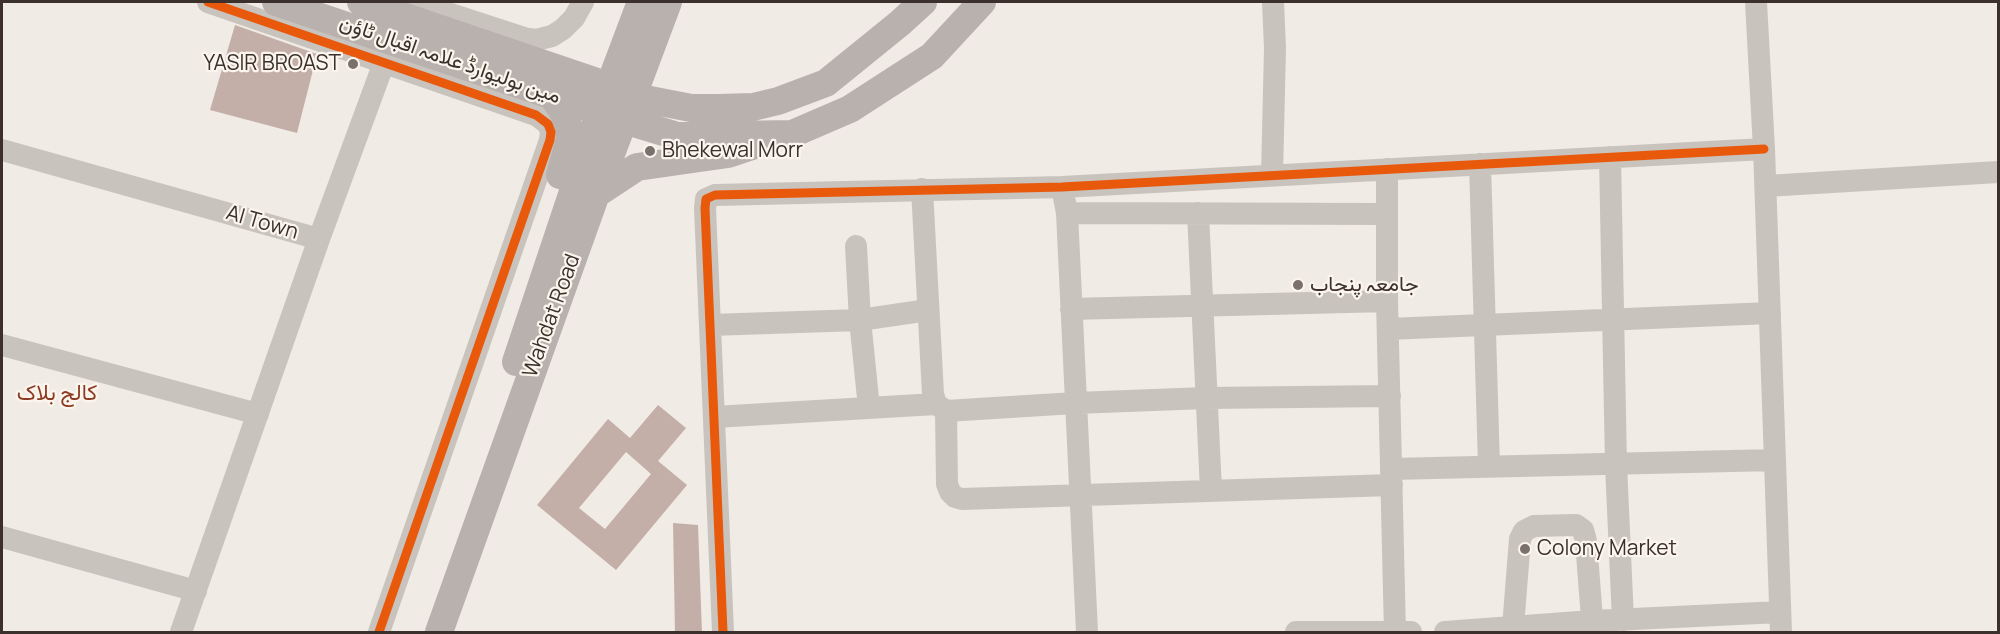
<!DOCTYPE html>
<html>
<head>
<meta charset="utf-8">
<style>
	body { margin:0 }
	#map { position:relative; width:2000px; height:634px; overflow:hidden; background:#f0ebe5; font-family:Manrope,sans-serif }
	canvas { display:block }
	.frame { position:absolute; inset:0; border:3px solid #3b302b; pointer-events:none }
</style>
</head>
<body>
<div id="map">
<canvas width="2000" height="634"></canvas>
<div class="frame"></div>
</div>
<script>
const c = document.querySelector('canvas').getContext('2d');
c.lineJoin = 'round';
function paint(path, color) { c.fillStyle = color; c.fill(path, 'evenodd'); }
const poly = rows => new Path2D(rows.map(r => 'M' + r).join(''));
function strokePath(path, color, width, dash) { c.strokeStyle = color; c.lineWidth = width; c.lineCap = dash ? 'butt' : 'round'; c.setLineDash(dash || []); c.stroke(path); }
function label(font, color, halo, rows, align = 'center') {
  c.font = font + ' Manrope,Vazirmatn,sans-serif'; c.lineWidth = 4.5; c.setLineDash([]); c.textBaseline = 'middle'; c.strokeStyle = halo; c.fillStyle = color; for (const [text, x, y, turn = 0] of rows) {
    c.save(); c.translate(x, y); c.rotate((+turn || 0) * Math.PI / 180); c.textAlign = isNaN(turn) ? turn : align; if (halo) c.strokeText(text, 0, 0); c.fillText(text, 0, 0); c.restore();
  }
}
paint(poly([
	[235,25,317,54,297,133,210,110],
	[658,405,686,428,658,461,687,485,616,570,537,505,608,419,630,438],
	[626,452,651,474,605,529,579,508],
	[673,523,698,525,702,633,675,633]
]), '#c3afa7');
strokePath(poly([
	[208,2,536,115,548,124,551,132,550,140,379,632],
	[414,2,524,38,536,40,552,36,563,29,574,18,583,2],
	[1756,2,1764,149,1781,632],
	[2,150,319,239],
	[1610,157,1616,465,1623,620],
	[1480,164,1489,466],
	[1387,169,1387,301,1395,632],
	[1272,175,1275,48,1273,2],
	[1766,186,1998,172],
	[1062,187,1067,213,1087,632],
	[922,189,933,394,936,404,946,411,1075,403,1206,398,1390,396],
	[1067,213,1386,214],
	[1198,213,1211,491],
	[856,246,860,320,869,408],
	[1071,309,1387,301],
	[710,325,860,320,928,310],
	[1388,329,1770,313],
	[2,345,258,414],
	[946,411,947,484,950,492,955,497,962,499,1392,485],
	[714,417,936,404],
	[1391,469,1775,460],
	[2,537,196,591],
	[1513,627,1520,539,1524,531,1534,526,1576,525,1583,530,1586,541,1593,632],
	[181,632,319,239,389,49],
	[723,632,705,208,706,199,715,195,1062,187,1764,149],
	[1296,632,1411,632],
	[1445,632,1592,621,1780,612]
]), '#c9c3be', 22);
strokePath(poly([
	[276,2,624,120,677,136,792,134,850,109,932,56,982,2],
	[361,2,650,100,691,108,719,108,753,107,778,101,826,83,900,23,923,2],
	[551,94,564,113,569,129,570,139,560,175],
	[596,194,637,167,728,154,758,144],
	[516,362,600,111,641,2],
	[439,632,596,194,668,2]
]), '#b8b1ad', 28);
strokePath(poly([
	[208,2,536,115,548,124,551,132,550,140,379,632],
	[723,632,705,208,706,199,715,195,1062,187,1764,149]
]), '#e8590c', 9);
for (const [x, y, r, color] of [
	[353,64,6,"#7a716c"],
	[650,151,6,"#7a716c"],
	[1298,285,6,"#7a716c"],
	[1525,549,6,"#7a716c"]
]) { const dot = new Path2D(); dot.arc(x, y, r, 0, 2 * Math.PI); c.fillStyle = color; c.fill(dot); strokePath(dot, '#fbf5ee', 2); }
label('21px', '#3b302b', '#fbf5ee', [
	["مین بولیوارڈ علامہ اقبال ٹاؤن",450,60,19],
	["AI Town",262,223,16],
	["Wahdat Road",552,316,-70]
]);
label('21px', '#3b302b', '#fbf5ee', [
	["YASIR BROAST",341,64,"right"],
	["Bhekewal Morr",662,151],
	["جامعہ پنجاب",1310,285],
	["Colony Market",1537,549]
], 'left');
label('22px', '#8c3b22', '#fbf5ee', [
	["کالج بلاک",57,394]
]);
</script>
</body>
</html>
